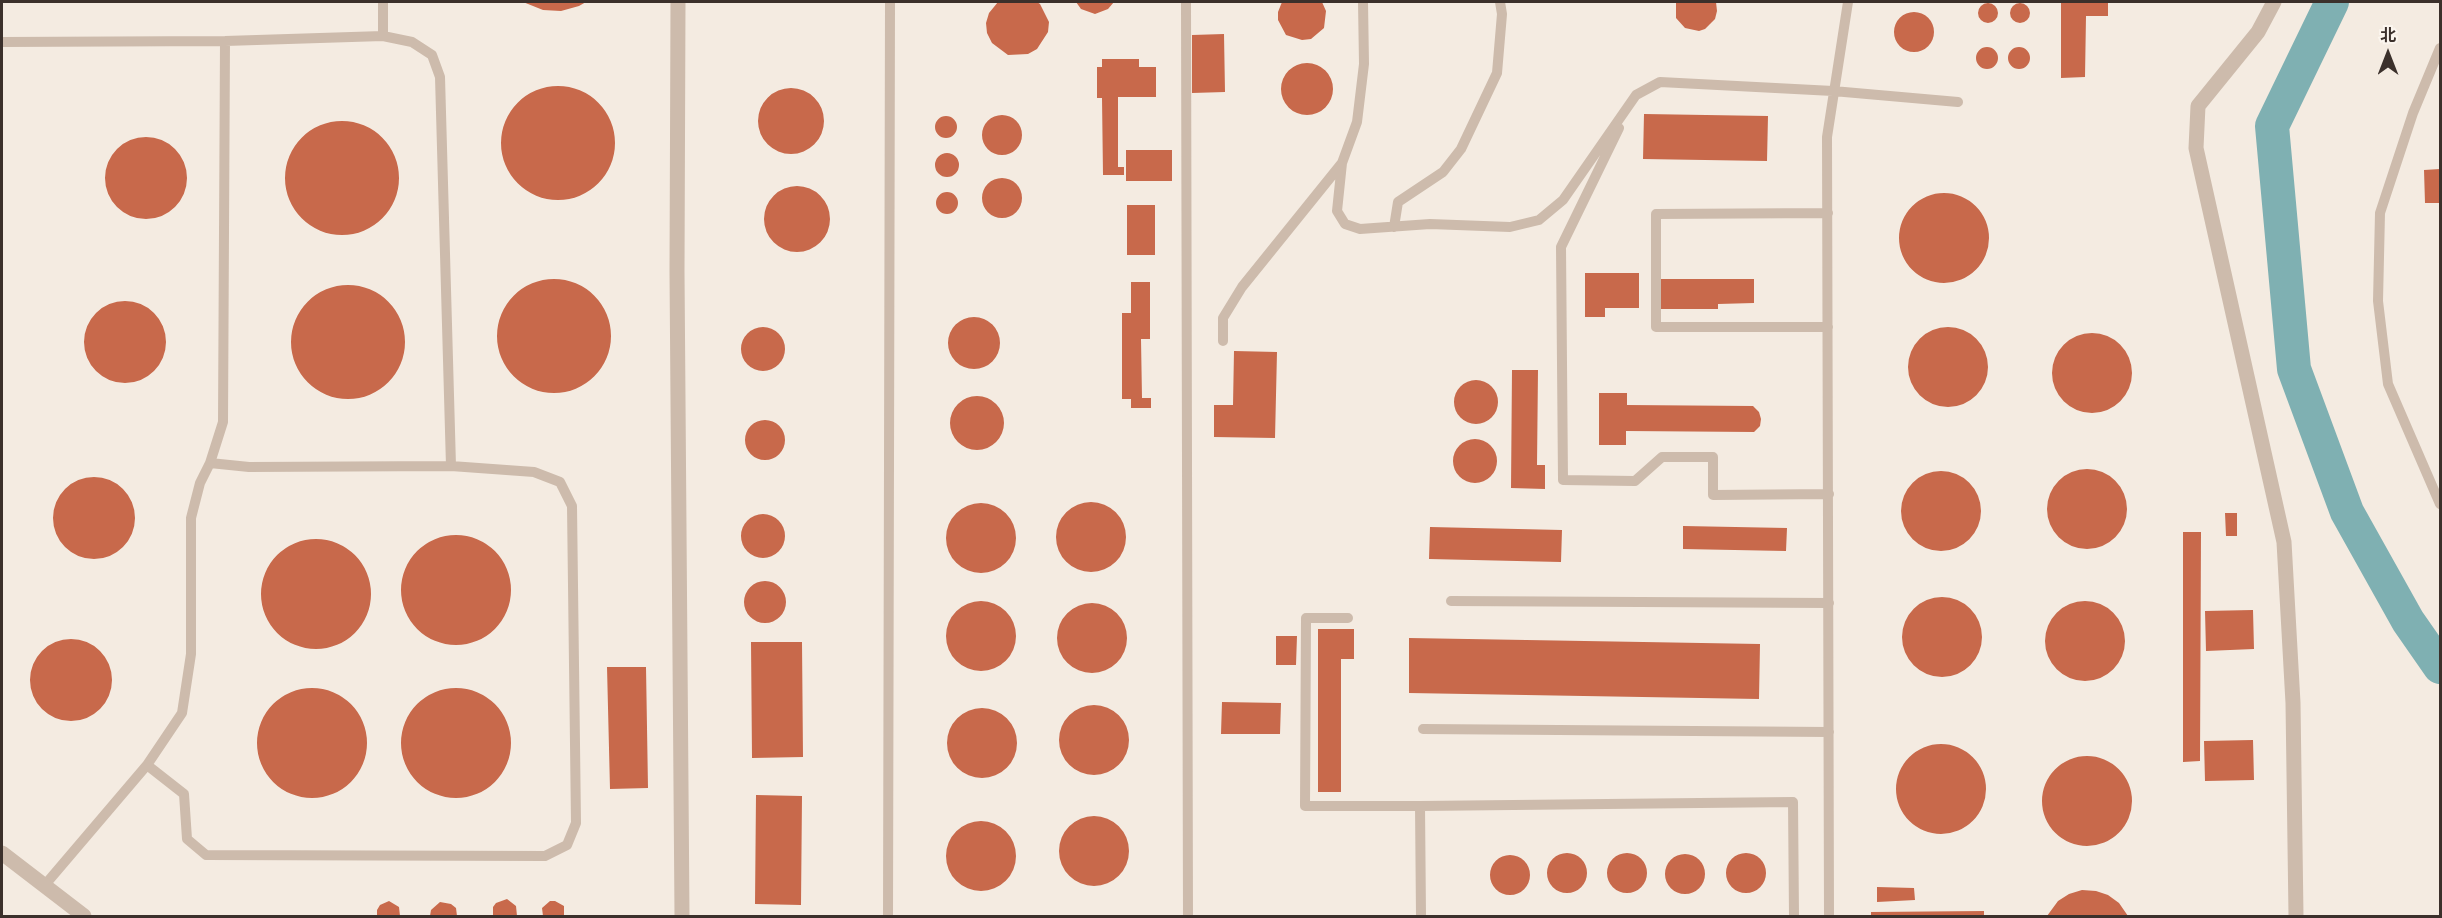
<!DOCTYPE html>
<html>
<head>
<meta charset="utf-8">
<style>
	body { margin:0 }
	#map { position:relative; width:2442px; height:918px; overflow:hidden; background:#f4ebe1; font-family:"Public Sans","Noto Sans SC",sans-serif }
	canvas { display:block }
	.frame { position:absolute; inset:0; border:3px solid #3b302b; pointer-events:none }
	.north { position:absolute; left:2358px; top:24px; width:60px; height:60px; -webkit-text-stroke:4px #fbf5ee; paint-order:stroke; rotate:0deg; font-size:16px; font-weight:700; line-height:24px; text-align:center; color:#3b302b }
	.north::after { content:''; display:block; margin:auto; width:21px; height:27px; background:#3b302b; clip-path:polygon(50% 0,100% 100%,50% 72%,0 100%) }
</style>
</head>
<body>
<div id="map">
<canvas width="2442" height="918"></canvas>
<div class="frame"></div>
<div class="north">北</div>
</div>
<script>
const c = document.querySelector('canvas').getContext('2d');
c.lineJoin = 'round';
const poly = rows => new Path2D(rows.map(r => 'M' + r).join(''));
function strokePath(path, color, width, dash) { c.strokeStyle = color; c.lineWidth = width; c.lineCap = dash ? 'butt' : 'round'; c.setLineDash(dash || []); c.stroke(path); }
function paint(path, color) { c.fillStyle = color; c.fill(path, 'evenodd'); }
strokePath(poly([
	[2332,2,2272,126,2294,369,2347,512,2408,621,2440,667]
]), '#7fb0b2', 34);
paint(poly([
	[523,2,586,2,579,6,561,11,543,10],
	[998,2,1037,2,1040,4,1049,22,1048,32,1037,49,1028,54,1008,55,992,43,987,33,986,23,989,13],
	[1076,2,1114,2,1108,9,1095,14,1081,9],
	[1282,2,1322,2,1326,11,1324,28,1311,39,1302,40,1286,35,1278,20,1278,12],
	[1676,2,1716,2,1717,11,1715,19,1705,29,1699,31,1685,28,1676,18],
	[2061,2,2108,2,2108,16,2086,16,2085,77,2061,78],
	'2010 13a10 10 0 1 1 20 0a10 10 0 1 1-20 0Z',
	'1978 13a10 10 0 1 1 20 0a10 10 0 1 1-20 0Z',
	'1894 32a20 20 0 1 1 40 0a20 20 0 1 1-40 0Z',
	[1224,34,1225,92,1192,93,1192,35],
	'1976 58a11 11 0 1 1 22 0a11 11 0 1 1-22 0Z',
	'2008 58a11 11 0 1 1 22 0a11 11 0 1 1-22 0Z',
	[1102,59,1139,59,1139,67,1156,67,1156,97,1118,97,1118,167,1124,167,1124,175,1103,175,1102,98,1097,98,1097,67,1102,67],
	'1281 89a26 26 0 1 1 52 0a26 26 0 1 1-52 0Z',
	'501 143a57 57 0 1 1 114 0a57 57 0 1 1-114 0Z',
	'758 121a33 33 0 1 1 66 0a33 33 0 1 1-66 0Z',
	[1644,114,1768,116,1767,161,1643,159],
	'982 135a20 20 0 1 1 40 0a20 20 0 1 1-40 0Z',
	'935 127a11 11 0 1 1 22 0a11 11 0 1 1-22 0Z',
	'285 178a57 57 0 1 1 114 0a57 57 0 1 1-114 0Z',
	'105 178a41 41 0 1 1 82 0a41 41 0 1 1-82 0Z',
	[1126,150,1172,150,1172,181,1126,181],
	'935 165a12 12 0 1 1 24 0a12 12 0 1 1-24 0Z',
	[2440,169,2440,203,2425,203,2424,170],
	'982 198a20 20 0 1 1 40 0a20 20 0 1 1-40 0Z',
	'764 219a33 33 0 1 1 66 0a33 33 0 1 1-66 0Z',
	'936 203a11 11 0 1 1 22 0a11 11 0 1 1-22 0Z',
	'1899 238a45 45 0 1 1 90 0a45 45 0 1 1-90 0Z',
	[1127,205,1155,205,1155,255,1127,255],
	[1585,273,1639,273,1639,308,1605,308,1605,317,1585,317],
	'497 336a57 57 0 1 1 114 0a57 57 0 1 1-114 0Z',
	[1661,279,1754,279,1754,303,1718,304,1718,309,1661,309],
	[1131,282,1150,282,1150,339,1141,339,1142,398,1151,398,1151,408,1131,408,1131,399,1122,399,1122,313,1131,313],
	'291 342a57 57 0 1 1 114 0a57 57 0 1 1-114 0Z',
	'84 342a41 41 0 1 1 82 0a41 41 0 1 1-82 0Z',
	'948 343a26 26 0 1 1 52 0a26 26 0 1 1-52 0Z',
	'1908 367a40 40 0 1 1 80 0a40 40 0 1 1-80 0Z',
	'741 349a22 22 0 1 1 44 0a22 22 0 1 1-44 0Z',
	'2052 373a40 40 0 1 1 80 0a40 40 0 1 1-80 0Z',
	[1234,351,1277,352,1275,438,1214,437,1214,405,1233,405],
	[1512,370,1538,370,1537,465,1545,465,1545,489,1511,488],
	'1454 402a22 22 0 1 1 44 0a22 22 0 1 1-44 0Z',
	[1599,393,1627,393,1627,405,1753,406,1759,412,1761,419,1760,426,1754,432,1626,431,1626,445,1599,445],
	'950 423a27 27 0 1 1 54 0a27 27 0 1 1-54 0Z',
	'745 440a20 20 0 1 1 40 0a20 20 0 1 1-40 0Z',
	'1453 461a22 22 0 1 1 44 0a22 22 0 1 1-44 0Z',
	'2047 509a40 40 0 1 1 80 0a40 40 0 1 1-80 0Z',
	'1901 511a40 40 0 1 1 80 0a40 40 0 1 1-80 0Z',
	'53 518a41 41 0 1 1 82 0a41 41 0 1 1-82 0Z',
	'1056 537a35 35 0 1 1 70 0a35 35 0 1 1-70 0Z',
	'946 538a35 35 0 1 1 70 0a35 35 0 1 1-70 0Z',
	[2225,513,2237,513,2237,536,2226,536],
	'741 536a22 22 0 1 1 44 0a22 22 0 1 1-44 0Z',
	[1683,526,1787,528,1786,551,1683,549],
	[1430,527,1562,530,1561,562,1429,559],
	[2183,532,2201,532,2200,761,2183,762],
	'401 590a55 55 0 1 1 110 0a55 55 0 1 1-110 0Z',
	'261 594a55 55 0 1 1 110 0a55 55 0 1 1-110 0Z',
	'744 602a21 21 0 1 1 42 0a21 21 0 1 1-42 0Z',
	'1902 637a40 40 0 1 1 80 0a40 40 0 1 1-80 0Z',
	'2045 641a40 40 0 1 1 80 0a40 40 0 1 1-80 0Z',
	'946 636a35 35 0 1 1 70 0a35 35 0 1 1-70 0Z',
	'1057 638a35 35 0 1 1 70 0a35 35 0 1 1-70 0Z',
	[2253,610,2254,649,2206,651,2205,611],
	[1318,629,1354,629,1354,659,1341,659,1341,792,1318,792],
	[1276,636,1297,636,1296,665,1276,665],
	[1409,638,1760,644,1759,699,1409,693],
	'30 680a41 41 0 1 1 82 0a41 41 0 1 1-82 0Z',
	[751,642,802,642,803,757,752,758],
	[607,667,646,667,648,788,610,789],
	'401 743a55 55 0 1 1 110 0a55 55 0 1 1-110 0Z',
	'257 743a55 55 0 1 1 110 0a55 55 0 1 1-110 0Z',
	[1222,702,1281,703,1280,734,1221,734],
	'1059 740a35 35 0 1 1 70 0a35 35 0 1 1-70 0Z',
	'947 743a35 35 0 1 1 70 0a35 35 0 1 1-70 0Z',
	[2253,740,2254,780,2205,781,2204,741],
	'1896 789a45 45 0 1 1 90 0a45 45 0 1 1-90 0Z',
	'2042 801a45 45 0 1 1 90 0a45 45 0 1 1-90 0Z',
	[756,795,802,796,801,905,755,904],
	'1059 851a35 35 0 1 1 70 0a35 35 0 1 1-70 0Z',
	'946 856a35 35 0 1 1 70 0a35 35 0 1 1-70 0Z',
	'1547 873a20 20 0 1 1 40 0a20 20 0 1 1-40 0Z',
	'1607 873a20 20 0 1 1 40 0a20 20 0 1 1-40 0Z',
	'1726 873a20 20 0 1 1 40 0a20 20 0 1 1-40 0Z',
	'1665 874a20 20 0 1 1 40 0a20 20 0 1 1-40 0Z',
	'1490 875a20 20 0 1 1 40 0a20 20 0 1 1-40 0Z',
	[1877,887,1914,888,1915,900,1877,902],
	[2082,890,2096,891,2108,895,2119,903,2128,916,2047,916,2058,901,2069,894],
	[507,899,516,906,517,916,493,916,493,907,496,903],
	[389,901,399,907,400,916,377,916,377,910,380,905],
	[550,901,555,901,564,906,564,916,543,916,542,908],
	[440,902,451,904,456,908,457,916,430,916,431,910],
	[1984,911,1984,916,1871,916,1871,912]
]), '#c8694b');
strokePath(poly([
	[383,2,383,36],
	[1186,2,1188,916],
	[2,42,225,41,383,36,412,42,432,55,440,77,451,466],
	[2440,48,2413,113,2380,213,2378,301,2388,384,2440,504],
	[1619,128,1561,247,1563,480,1635,481,1662,457,1713,457,1713,495,1829,494],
	[1342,163,1337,211,1345,224,1360,229,1430,224,1510,227,1539,220,1563,200,1636,95,1660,82,1833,91,1958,102],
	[1828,213,1656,214,1656,327,1828,327],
	[1394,227,1398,202,1443,172,1461,149,1497,73,1502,14,1500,2],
	[1223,341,1223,318,1242,287,1342,163,1357,122,1364,64,1363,2],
	[1451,601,1829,603],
	[1348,618,1306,618,1305,806,1420,806],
	[1423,729,1829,732],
	[147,765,184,794,187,839,206,855,545,856,567,845,576,823,572,506,560,482,534,472,451,466,249,467,210,463],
	[44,886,147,765,182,713,191,654,191,518,200,483,210,463,223,422,225,41],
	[888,916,890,2],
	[1421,916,1420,806,1793,802,1794,916],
	[1829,916,1827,137,1848,2]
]), '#cdbbac', 10);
strokePath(poly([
	[678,2,677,271,682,916],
	[2274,2,2258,32,2198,106,2196,148,2284,542,2293,703,2296,916],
	[2,853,84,916]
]), '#cdbbac', 15);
</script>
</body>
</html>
